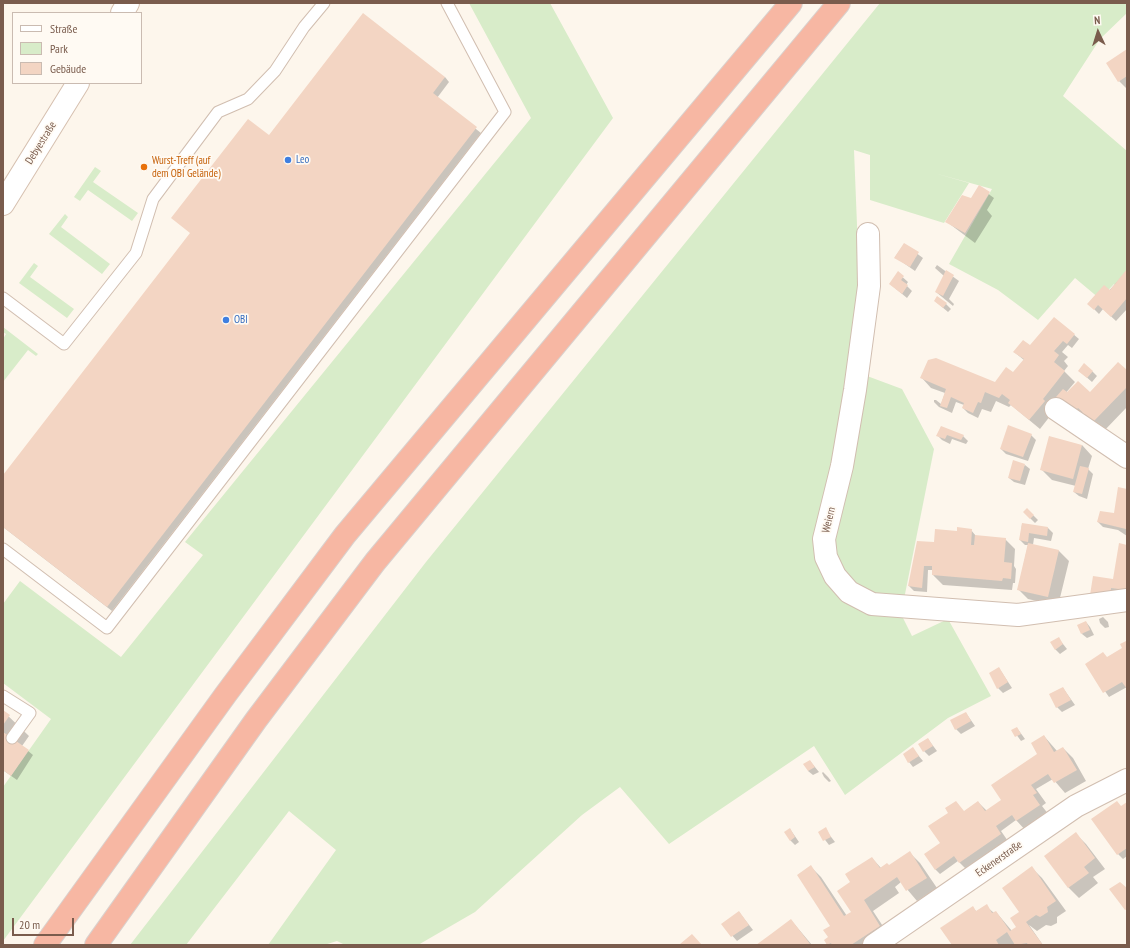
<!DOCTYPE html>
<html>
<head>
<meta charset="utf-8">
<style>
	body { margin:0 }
	#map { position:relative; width:1130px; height:948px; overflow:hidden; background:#fdf6ec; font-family:"PT Sans Narrow",sans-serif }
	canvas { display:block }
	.frame { position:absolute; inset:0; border:4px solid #7a5c4d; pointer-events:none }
	.legend { position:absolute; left:12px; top:12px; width:130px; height:72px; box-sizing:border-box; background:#fffaf3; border:1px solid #cabbb1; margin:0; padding:5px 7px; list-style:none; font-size:12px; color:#7a5c4d }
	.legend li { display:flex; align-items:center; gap:8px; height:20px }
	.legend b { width:20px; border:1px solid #cabbb1 }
	.north { position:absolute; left:1078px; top:12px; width:40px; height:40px; -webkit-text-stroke:3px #fffaf3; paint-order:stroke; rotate:356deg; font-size:11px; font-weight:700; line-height:16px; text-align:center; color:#7a5c4d }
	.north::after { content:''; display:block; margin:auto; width:14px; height:18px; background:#7a5c4d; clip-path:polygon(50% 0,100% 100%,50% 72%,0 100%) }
	.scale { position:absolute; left:12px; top:918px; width:62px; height:18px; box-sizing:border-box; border:2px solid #7a5c4d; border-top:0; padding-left:5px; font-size:12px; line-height:14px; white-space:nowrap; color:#7a5c4d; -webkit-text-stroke:3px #fffaf3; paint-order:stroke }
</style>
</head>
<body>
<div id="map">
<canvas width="1130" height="948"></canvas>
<div class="frame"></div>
<ul class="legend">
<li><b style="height:5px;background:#fff"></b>Straße</li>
<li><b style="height:11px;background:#d8ecc9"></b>Park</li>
<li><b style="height:11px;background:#f3d5c3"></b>Gebäude</li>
</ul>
<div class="north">N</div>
<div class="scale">20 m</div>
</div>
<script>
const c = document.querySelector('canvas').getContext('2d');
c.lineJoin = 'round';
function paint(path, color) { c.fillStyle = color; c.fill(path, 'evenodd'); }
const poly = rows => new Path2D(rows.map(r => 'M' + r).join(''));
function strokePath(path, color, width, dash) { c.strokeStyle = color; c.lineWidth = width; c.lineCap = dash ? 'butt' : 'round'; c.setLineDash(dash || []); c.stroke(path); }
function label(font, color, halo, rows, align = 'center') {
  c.font = font + ' "PT Sans Narrow",sans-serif'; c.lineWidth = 3.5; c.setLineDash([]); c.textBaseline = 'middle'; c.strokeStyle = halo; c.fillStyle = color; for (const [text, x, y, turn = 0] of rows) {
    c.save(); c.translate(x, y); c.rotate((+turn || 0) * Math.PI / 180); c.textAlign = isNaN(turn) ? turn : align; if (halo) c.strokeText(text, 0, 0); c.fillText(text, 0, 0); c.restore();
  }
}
paint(poly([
	[469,3,550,3,613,118,3,941,3,787,51,719,3,683,3,604,20,581,121,657,203,555,185,542,531,118],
	[880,3,1127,3,1127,13,1100,39,1063,96,1127,151,1127,296,1114,284,1100,299,1075,278,1038,320,998,290,949,264,992,189,934,173,969,183,944,223,870,200,870,155,854,150,860,300,851,370,902,389,934,449,901,614,912,636,948,619,991,696,948,718,845,795,814,746,669,844,620,787,582,815,475,912,418,945,345,945,337,941,324,945,268,945,336,850,289,811,186,945,130,945,426,562],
	[95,167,101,171,93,182,138,213,132,221,88,190,80,201,74,197],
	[65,214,68,217,61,227,110,264,102,274,49,234],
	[34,263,38,266,30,277,74,309,67,318,19,283],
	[3,327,38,354,36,356,28,350,3,382,3,339,6,334,3,332]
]), '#d8ecc9');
paint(poly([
	[1127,50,1127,89,1119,81],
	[445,77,449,82,437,98,481,133,112,611,3,527,3,477,269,136],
	[979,187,994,198,987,210,992,216,975,243,947,222,975,201],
	[904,244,923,258,915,271,895,257],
	[937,265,959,281,949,299,954,304,953,306,936,292,944,276,935,268],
	[1127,271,1127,309,1116,321,1103,309,1099,314,1093,308],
	[898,273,908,282,906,285,912,291,907,298,890,284],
	[935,301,946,304,951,309,948,312],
	[1054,318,1079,339,1072,348,1068,345,1062,352,1068,357,1064,361,1068,366,1064,371,1075,382,1064,395,1090,393,1127,371,1127,407,1103,432,1083,412,1080,416,1054,411,1040,429,1011,405,1009,407,996,401,991,412,982,409,978,418,968,413,963,408,964,405,956,402,952,413,939,407,934,402,934,400,936,400,941,404,945,393,931,388,921,377,996,383,1013,374,1024,360,1014,352,1030,347],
	[1092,371,1097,376,1092,382,1084,375],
	[941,427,963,436,968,441,966,444,952,439,950,444,942,440,938,436],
	[1031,435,1036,440,1028,461,1006,454,1001,449],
	[1082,445,1092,456,1088,469,1093,474,1087,499,1079,496,1074,492,1076,486,1052,480,1042,470],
	[1025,465,1030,469,1025,485,1014,482,1009,478],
	[1119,488,1127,490,1127,536,1118,530,1103,527,1098,522,1115,514],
	[1027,509,1038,520,1035,523,1024,512],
	[1022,524,1048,528,1053,533,1051,541,1034,538,1033,545,1059,551,1069,561,1058,606,1028,599,1018,589,1028,545,1025,545,1020,540],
	[971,530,976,536,1005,539,1015,549,1014,566,1016,569,1015,583,1013,583,1012,590,943,585,933,575,933,570,928,570,927,592,914,591,909,586,935,543,958,532],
	[1127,546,1127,599,1095,600,1114,581],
	[1103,617,1108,622,1109,627,1105,628,1100,623,1099,619],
	[1086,622,1090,627,1094,635,1087,638,1082,634],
	[1059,639,1067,649,1060,654,1055,649],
	[1126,642,1127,687,1109,697,1086,664,1108,658,1124,648],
	[999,668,1012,688,1003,693,998,688],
	[1063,688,1075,705,1062,712,1057,707],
	[3,711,29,736,22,746,33,755,17,780,4,771,3,773],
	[966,713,975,726,961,734,956,729],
	[1017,728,1025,739,1021,741,1013,730],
	[1044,736,1057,751,1063,748,1073,758,1086,781,1065,793,1053,779,1036,789,1046,803,1042,806,1049,815,1026,831,1016,820,1001,831,1010,844,970,873,958,861,940,874,935,869,949,813,956,802,964,812,978,802,987,811,1003,800,1039,755],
	[928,739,937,751,929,756,924,751],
	[913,749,923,761,913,767,909,762],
	[810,761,819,772,813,775,808,771],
	[823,772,828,777,831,781,829,782,824,777,822,773],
	[1127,803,1127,856,1123,859,1118,854,1121,807],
	[790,829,799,842,795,845,790,840],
	[825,829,835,842,829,845,819,832],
	[1076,834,1086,844,1105,869,1093,877,1098,883,1079,898,1069,888,1045,856],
	[910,853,920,863,937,888,917,901,901,882,895,887,899,893,873,911,890,937,877,945,829,945,825,940,830,938,831,926,811,867,821,877,847,916,852,912,851,883,872,858,881,868,890,866],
	[1032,868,1042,878,1066,911,1057,917,1057,923,1051,926,1046,925,1037,931,1029,925,1043,945,953,945,973,908,977,912,986,906,994,913,996,912,1012,931,1018,927],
	[739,912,753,930,737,941,722,924],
	[791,920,812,945,758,945]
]), '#0003');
paint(poly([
	[363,13,445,77,433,93,477,127,107,607,3,527,3,475,190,233,171,218,248,119,269,135],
	[1127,49,1127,76,1118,82,1106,63],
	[979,185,990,192,965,233,945,222,962,195,971,198],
	[904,243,919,252,910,267,894,258],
	[1127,269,1127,298,1111,317,1098,305,1094,310,1087,304,1104,285,1110,290],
	[946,270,954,275,943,296,935,292],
	[898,271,904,276,901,280,908,285,902,294,889,284],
	[937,296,947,303,943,308,934,301],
	[1054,317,1075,334,1067,344,1063,341,1054,351,1059,355,1054,362,1065,371,1043,399,1045,401,1029,420,1008,403,1010,400,1002,394,999,398,985,392,981,403,978,402,973,413,962,408,964,403,951,397,947,408,940,406,946,389,920,378,928,360,936,358,995,382,1006,367,1013,372,1024,359,1013,352,1023,340,1030,345],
	[1118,362,1127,370,1127,387,1093,422,1078,408,1075,411,1056,397,1063,389,1067,392,1078,381,1090,392],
	[1084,363,1093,371,1087,378,1078,371],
	[1008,425,1032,434,1023,457,1000,449],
	[941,426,964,435,961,440,947,435,945,439,936,436],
	[1049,436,1082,445,1073,479,1040,470],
	[1013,460,1025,464,1020,481,1008,478],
	[1080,466,1089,468,1082,494,1073,492],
	[1118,487,1127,489,1126,529,1097,522,1100,511,1114,513],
	[1027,508,1034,515,1030,519,1023,512],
	[1022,523,1048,527,1047,536,1029,533,1028,542,1019,540],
	[957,527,972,529,971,545,974,545,975,535,1006,538,1004,562,1012,563,1011,579,1003,578,1002,581,932,575,932,566,924,566,922,588,908,586,917,541,934,542,935,529,957,531],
	[1028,543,1059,550,1048,597,1017,590],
	[1119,543,1127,545,1127,590,1111,588,1110,599,1090,595,1093,576,1113,579],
	[1086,621,1090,630,1081,634,1077,625],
	[1059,637,1063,644,1055,650,1050,642],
	[1126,641,1127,689,1122,682,1103,693,1085,664,1103,652,1107,657,1122,648,1120,644],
	[999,667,1008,682,997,689,989,673],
	[1063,687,1071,700,1056,708,1049,694],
	[3,710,10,715,3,725],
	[966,712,971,721,955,730,950,720],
	[1017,727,1021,734,1015,737,1011,730],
	[3,732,29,750,11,776,3,770],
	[1044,735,1054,752,1063,747,1077,770,1054,783,1048,774,1031,785,1037,793,1033,795,1040,805,1016,821,1012,815,996,826,1001,834,959,863,954,856,935,870,924,854,940,843,928,826,948,813,945,808,956,801,964,811,978,801,985,811,1001,800,991,785,1037,754,1031,743],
	[928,738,933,746,923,752,918,744],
	[913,747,919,756,908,763,903,754],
	[810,760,815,767,808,771,803,764],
	[1117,801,1121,806,1127,802,1127,848,1117,855,1091,819],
	[826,827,831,837,823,841,818,832],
	[790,828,795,837,790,841,784,832],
	[1076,832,1095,858,1084,867,1089,873,1068,888,1044,856],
	[910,851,927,878,906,891,897,877,864,900,880,926,851,945,832,945,831,943,827,945,824,940,828,937,823,930,830,926,797,875,811,865,844,916,851,912,837,891,850,882,845,874,872,857,880,868,887,863,889,865],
	[1032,866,1056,901,1047,907,1048,912,1040,917,1036,915,1026,922,1043,945,1028,945,1027,943,1015,945,1007,932,996,940,999,945,952,945,940,928,973,906,976,911,987,904,992,913,996,911,1010,931,1016,927,1010,918,1019,912,1002,888],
	[1120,882,1127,888,1127,909,1125,910,1109,889],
	[739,911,749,925,731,937,721,924],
	[791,919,810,944,756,945,771,934],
	[692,934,702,945,681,945,680,944]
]), '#f3d5c3');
const lane = poly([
	[3,298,64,344,136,253,153,199,218,112,248,99,275,71,304,27,324,3],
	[3,549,107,628,505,112,447,3],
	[3,696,30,713,12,738]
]);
const street = poly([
	[868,234,869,286,855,390,842,466,824,539,826,557,835,576,849,592,872,604,1018,615,1127,600],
	[1056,409,1127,457],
	[874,945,1076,806,1127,780]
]);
const secondary = poly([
	[122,13,128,3],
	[3,204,78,83]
]);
const highway = poly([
	[45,945,226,694,345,535,791,3],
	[96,945,256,720,375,562,839,3]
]);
strokePath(lane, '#d1beb0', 13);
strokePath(street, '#d1beb0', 24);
strokePath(secondary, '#d6c0b0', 24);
strokePath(highway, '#dad1cd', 24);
strokePath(lane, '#fff', 11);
strokePath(street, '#fff', 22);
strokePath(secondary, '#fff', 22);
strokePath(highway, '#f7b7a3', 22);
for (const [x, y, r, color] of [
	[288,160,4,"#3f7fe0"],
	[144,167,4,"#e8710a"],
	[226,320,4,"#3f7fe0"]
]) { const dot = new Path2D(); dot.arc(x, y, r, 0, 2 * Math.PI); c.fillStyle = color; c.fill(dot); strokePath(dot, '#fffaf3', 1.5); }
label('11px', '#7a5c4d', '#fffaf3', [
	["Debyestraße",41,143,-58],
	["Weiern",829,520,-76],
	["Eckenerstraße",999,859,-35]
]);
label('11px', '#366cbe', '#fffaf3', [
	["Leo",296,160],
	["OBI",234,320]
], 'left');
label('11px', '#c56008', '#fffaf3', [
	["Wurst-Treff (auf",152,161],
	["dem OBI Gelände)",152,174]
], 'left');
</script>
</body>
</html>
